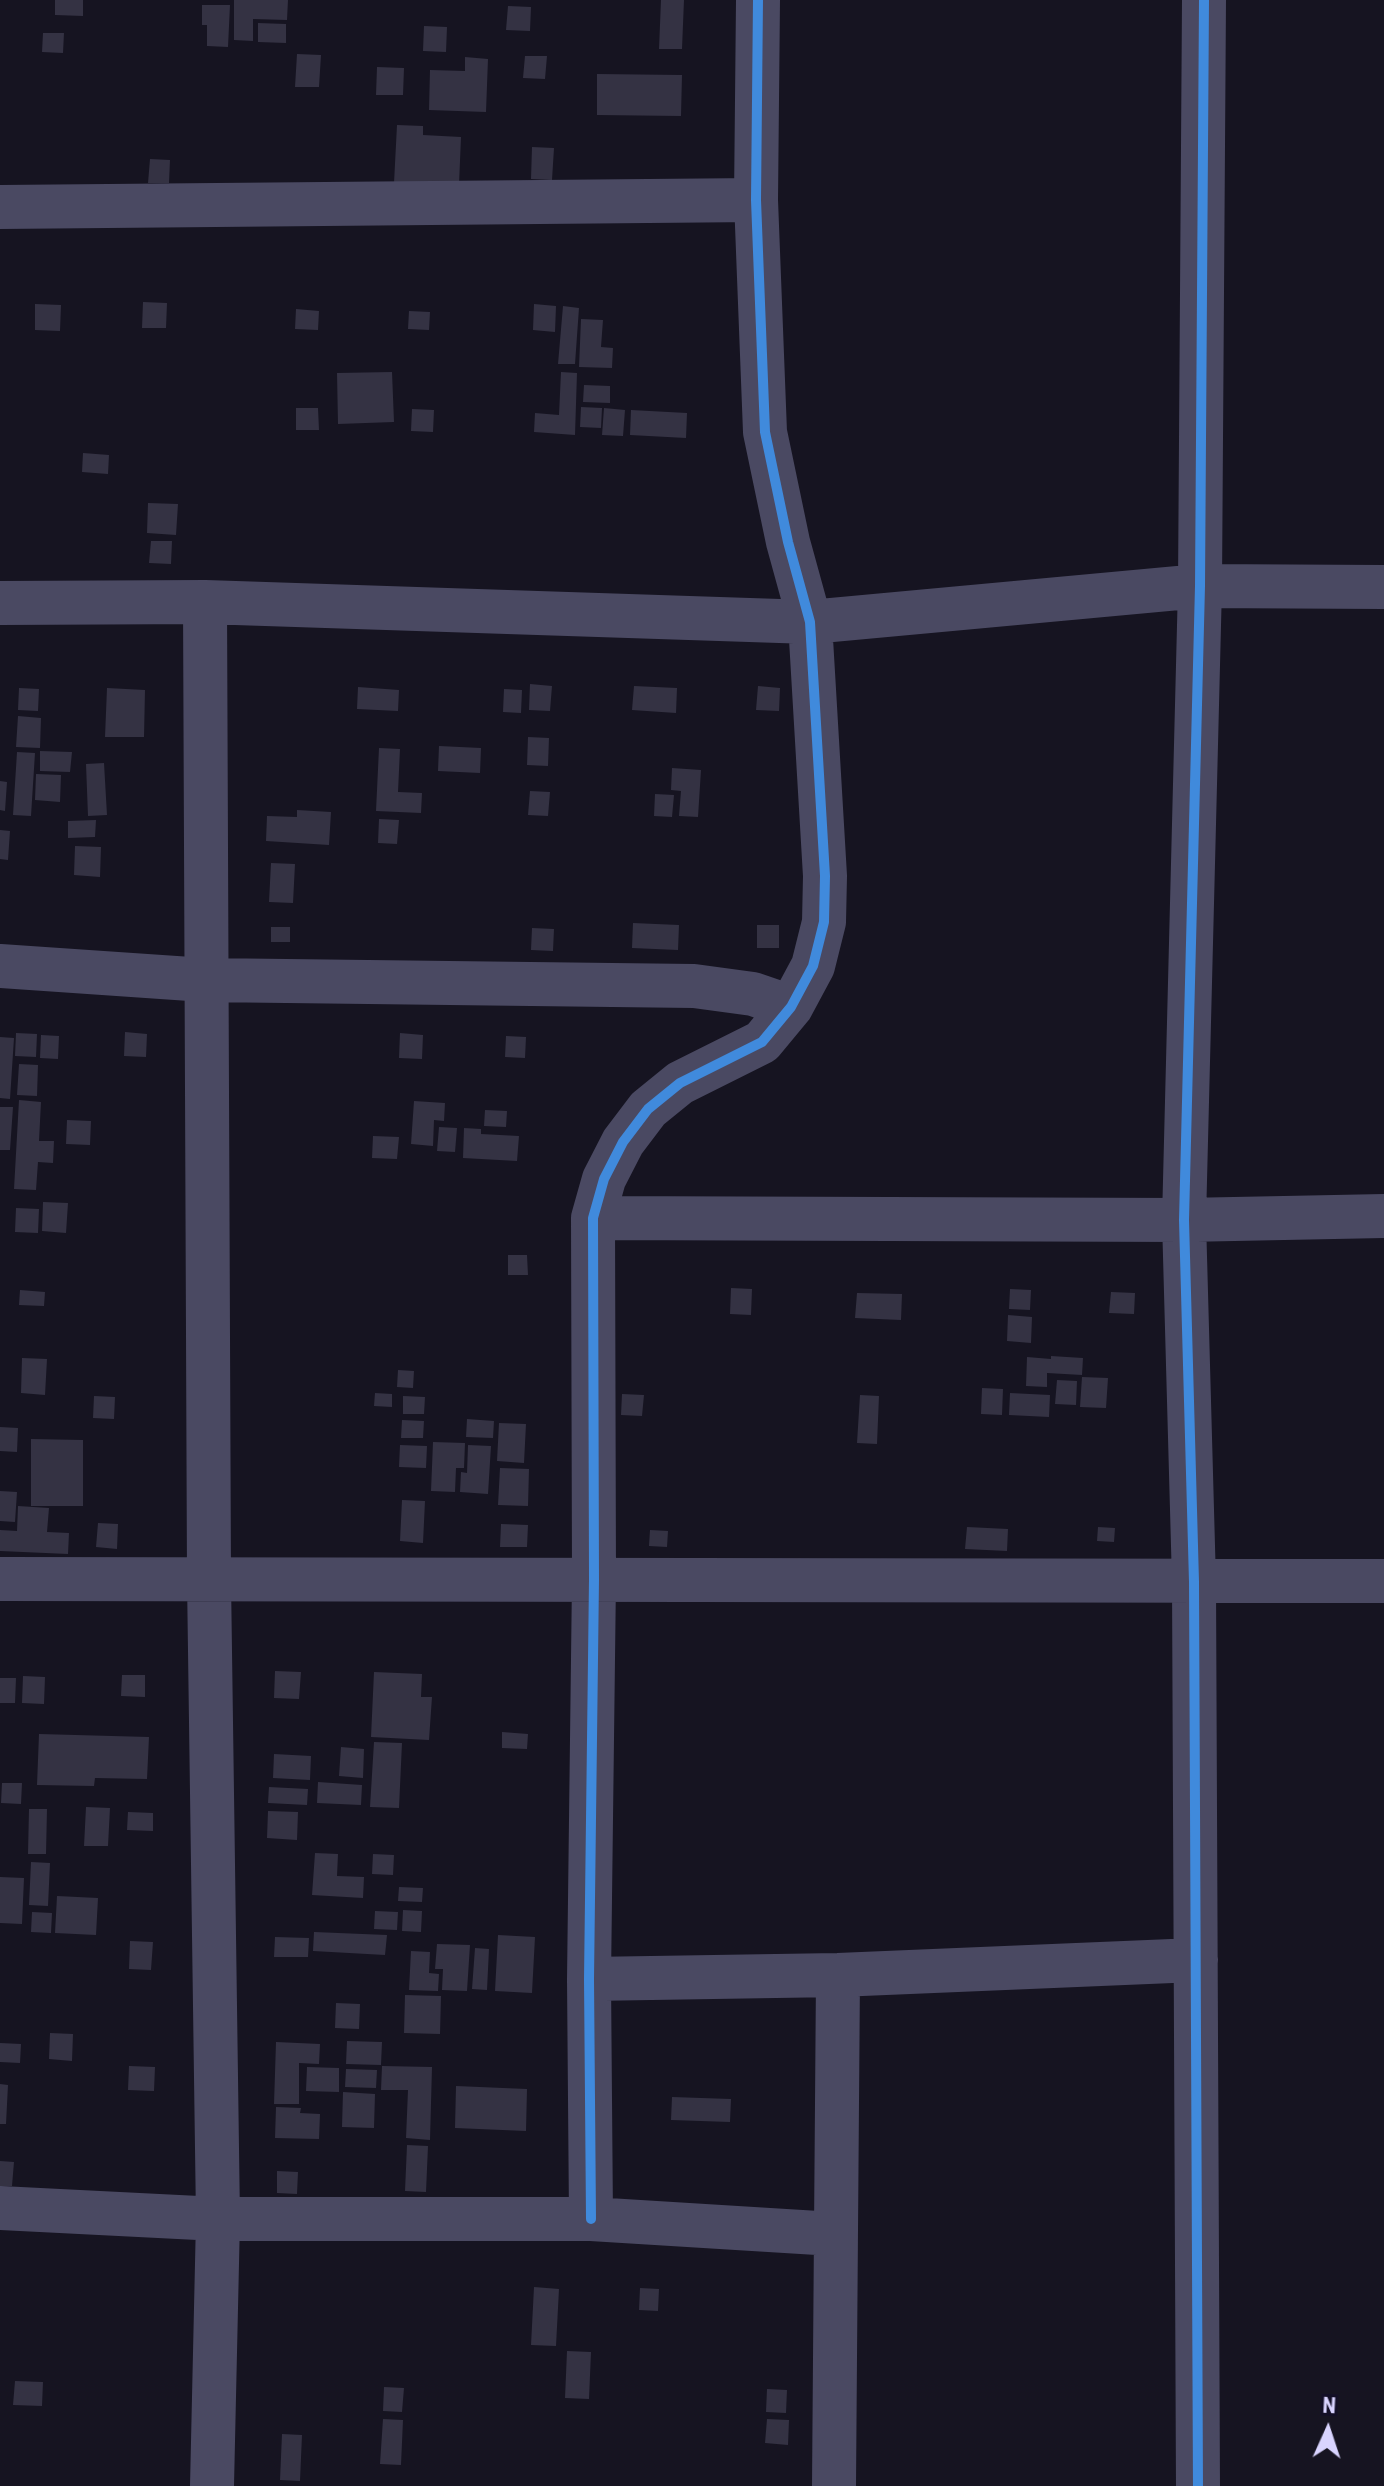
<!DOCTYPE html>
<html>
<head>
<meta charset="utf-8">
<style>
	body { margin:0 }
	#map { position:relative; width:1384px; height:2486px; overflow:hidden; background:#161421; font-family:"Roboto Condensed",sans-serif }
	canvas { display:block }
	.north { position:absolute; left:1288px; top:2390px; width:80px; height:80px; -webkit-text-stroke:6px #130f26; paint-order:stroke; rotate:3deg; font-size:22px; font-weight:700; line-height:32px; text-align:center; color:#d9d4ff }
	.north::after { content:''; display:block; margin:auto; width:28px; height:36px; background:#d9d4ff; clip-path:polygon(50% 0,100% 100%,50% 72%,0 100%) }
</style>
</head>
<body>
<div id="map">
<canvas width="1384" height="2486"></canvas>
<div class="north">N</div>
</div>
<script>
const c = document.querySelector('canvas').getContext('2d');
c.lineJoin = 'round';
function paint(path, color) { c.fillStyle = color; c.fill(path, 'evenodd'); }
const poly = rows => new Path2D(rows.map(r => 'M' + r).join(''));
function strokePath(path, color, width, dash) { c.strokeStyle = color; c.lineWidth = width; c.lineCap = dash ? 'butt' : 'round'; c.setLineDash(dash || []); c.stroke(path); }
paint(poly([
	[55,0,83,0,83,16,55,15],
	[234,0,288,0,287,20,253,19,253,41,234,40],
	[661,0,684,0,682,49,659,49],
	[202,5,230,5,228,47,207,46,207,25,202,25],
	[508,6,531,7,530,31,506,30],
	[258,23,286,24,286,43,258,42],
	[424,26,447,27,446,52,423,51],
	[43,33,64,33,63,53,42,52],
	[297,54,321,55,319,87,295,87],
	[525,56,547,56,545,79,523,78],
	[465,57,488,59,486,112,429,110,430,70,465,71],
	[377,67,404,68,403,95,376,95],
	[597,74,682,75,681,116,597,115],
	[397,125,423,126,423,135,461,137,459,185,394,183],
	[532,147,554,148,552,180,531,179],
	[150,159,170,160,169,183,148,183],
	[143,302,167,303,166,328,142,328],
	[35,304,61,305,60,331,35,330],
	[534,304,556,306,555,332,533,330],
	[563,306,579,308,575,364,558,364],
	[296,309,319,311,318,330,295,329],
	[409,311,430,312,429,330,408,329],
	[581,319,603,320,601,347,613,348,612,368,579,367],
	[392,372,394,422,338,424,337,373],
	[561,372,577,373,575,435,534,432,535,413,559,415],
	[584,385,610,386,610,403,583,402],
	[581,407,602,408,601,428,580,427],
	[296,408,318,408,319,430,296,430],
	[604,408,625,410,623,436,602,435],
	[412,409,434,410,433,432,411,431],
	[631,410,687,413,686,438,630,435],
	[83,453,109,455,108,474,82,472],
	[148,503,178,504,176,535,147,533],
	[151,541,172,541,171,564,149,563],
	[530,684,552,686,550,711,529,710],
	[634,686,677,688,676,713,632,710],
	[758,686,780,688,779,711,756,710],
	[358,687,399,690,398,711,357,709],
	[19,688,39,689,38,711,18,710],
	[107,688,145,690,144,737,105,737],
	[504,689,522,690,521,713,503,712],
	[18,716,41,718,40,748,16,747],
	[528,737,549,738,548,766,527,765],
	[439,746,481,748,480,773,438,771],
	[379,748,400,749,398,792,422,793,421,813,376,811],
	[40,751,72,752,70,772,40,771],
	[17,752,35,753,31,816,13,815],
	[104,763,107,815,88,816,86,764],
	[672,768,701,770,698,817,679,816,681,791,671,790],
	[36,774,61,775,60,802,35,800],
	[0,781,7,782,5,811,0,810],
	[530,791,550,792,548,816,528,815],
	[655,794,674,795,672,817,654,816],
	[297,810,331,812,329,845,266,841,267,816,297,817],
	[379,819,399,820,397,844,378,843],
	[96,820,95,837,68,838,68,821],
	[0,830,10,831,8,860,0,859],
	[75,846,101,847,100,877,74,875],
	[271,863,295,864,293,903,269,902],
	[633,923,679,925,678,950,632,948],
	[757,925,779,925,779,948,757,948],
	[271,927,290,927,290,942,271,942],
	[532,928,554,929,553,951,531,950],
	[125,1032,147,1034,146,1057,124,1056],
	[16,1033,37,1034,36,1057,15,1056],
	[400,1033,423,1035,422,1059,399,1058],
	[41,1035,59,1036,58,1059,40,1058],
	[506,1036,526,1037,525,1058,505,1057],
	[0,1037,14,1038,10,1099,0,1098],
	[19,1064,38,1065,37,1096,17,1095],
	[19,1100,41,1102,39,1141,54,1141,53,1163,38,1162,36,1190,14,1189],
	[414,1101,445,1103,444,1121,434,1120,433,1146,411,1144],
	[0,1107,13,1107,10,1150,0,1150],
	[485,1110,507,1111,506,1127,484,1126],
	[67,1120,91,1121,90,1145,66,1144],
	[439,1127,457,1128,455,1152,437,1151],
	[464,1128,481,1129,481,1134,519,1136,517,1161,463,1158],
	[373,1136,399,1137,397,1159,372,1158],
	[43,1202,68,1203,66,1233,42,1231],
	[16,1208,39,1209,38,1233,15,1232],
	[508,1255,527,1255,528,1275,508,1275],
	[731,1288,752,1289,751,1315,730,1314],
	[1010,1289,1031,1290,1030,1310,1009,1309],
	[20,1290,45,1292,44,1306,19,1305],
	[1111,1292,1135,1293,1134,1314,1109,1313],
	[857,1293,902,1294,901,1320,855,1318],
	[1008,1315,1032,1317,1031,1343,1007,1341],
	[1051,1356,1083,1358,1082,1375,1047,1373,1047,1387,1026,1386,1027,1357,1051,1359],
	[22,1358,47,1359,45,1395,21,1393],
	[398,1370,414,1371,413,1388,397,1387],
	[1082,1377,1108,1378,1106,1408,1080,1407],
	[1057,1380,1077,1381,1076,1405,1055,1404],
	[982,1388,1003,1389,1002,1415,981,1414],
	[375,1393,392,1394,392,1407,374,1406],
	[1010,1393,1050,1395,1049,1417,1009,1415],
	[622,1394,644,1395,642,1416,621,1415],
	[860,1395,879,1396,877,1444,857,1443],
	[94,1396,115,1397,114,1419,93,1418],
	[403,1396,425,1397,424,1414,403,1414],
	[467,1419,494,1421,493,1438,466,1437],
	[402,1420,424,1421,423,1438,401,1438],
	[499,1423,526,1424,524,1463,497,1461],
	[0,1427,18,1428,17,1452,0,1451],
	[31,1439,83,1440,83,1506,31,1506],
	[433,1442,465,1443,464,1468,456,1468,455,1492,431,1491],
	[400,1445,427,1446,426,1468,399,1467],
	[468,1445,491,1446,488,1494,460,1492,461,1472,467,1473],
	[500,1468,529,1469,528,1506,498,1505],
	[0,1491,17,1492,15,1522,0,1521],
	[402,1500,425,1501,423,1543,400,1541],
	[18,1506,49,1508,47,1532,69,1533,68,1554,0,1551,0,1530,17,1531],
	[98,1523,118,1524,117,1549,96,1547],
	[501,1524,528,1525,527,1547,500,1547],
	[967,1527,1008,1529,1007,1551,965,1549],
	[1098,1527,1115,1528,1114,1542,1097,1541],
	[650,1530,668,1531,667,1547,649,1546],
	[275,1671,301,1672,299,1699,274,1698],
	[374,1672,422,1674,421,1697,432,1697,429,1740,371,1737],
	[122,1675,145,1675,145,1697,121,1696],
	[23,1676,45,1677,44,1704,22,1703],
	[0,1678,16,1678,15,1703,0,1703],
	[502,1732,528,1734,527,1749,502,1748],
	[39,1734,149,1737,147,1779,95,1778,94,1786,37,1785],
	[374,1742,402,1743,399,1808,370,1807],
	[341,1747,364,1749,363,1778,339,1776],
	[274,1754,311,1756,310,1780,273,1778],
	[318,1782,362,1785,361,1805,317,1803],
	[2,1783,22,1783,21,1804,1,1803],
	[269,1787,308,1789,307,1805,268,1803],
	[86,1807,110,1808,108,1846,84,1846],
	[29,1809,47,1809,46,1854,28,1854],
	[268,1811,298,1812,297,1840,267,1838],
	[128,1812,153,1813,153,1831,127,1830],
	[315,1853,338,1854,337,1876,364,1877,363,1898,312,1895],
	[373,1854,394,1855,393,1875,372,1874],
	[31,1862,50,1863,48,1906,29,1905],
	[0,1877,24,1878,22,1924,0,1923],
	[399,1887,423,1888,422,1902,398,1901],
	[57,1896,98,1898,96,1935,55,1933],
	[403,1910,422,1911,421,1932,402,1931],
	[375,1911,398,1912,397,1930,374,1929],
	[32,1912,52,1913,51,1933,31,1932],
	[314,1932,387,1935,385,1955,313,1951],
	[498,1935,535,1937,532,1993,495,1991],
	[275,1937,309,1938,308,1957,274,1957],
	[130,1941,153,1942,151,1970,129,1969],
	[437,1944,470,1945,467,1991,442,1990,443,1969,435,1969],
	[475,1948,489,1949,487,1990,472,1989],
	[411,1951,430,1952,429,1973,439,1974,438,1991,409,1990],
	[405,1995,441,1996,440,2034,404,2033],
	[336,2003,360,2004,359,2029,335,2028],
	[50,2033,73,2034,72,2061,49,2059],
	[347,2041,382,2042,381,2065,346,2064],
	[276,2042,320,2044,319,2064,299,2063,299,2104,274,2104],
	[0,2043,21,2044,20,2063,0,2062],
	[129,2066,155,2067,154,2091,128,2090],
	[382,2066,432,2067,430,2140,406,2138,408,2090,381,2090],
	[307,2067,339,2068,339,2092,306,2091],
	[346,2069,377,2070,376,2088,345,2087],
	[0,2084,8,2085,6,2124,0,2124],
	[456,2086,527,2089,526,2131,455,2128],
	[343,2092,375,2094,374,2128,342,2127],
	[672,2097,731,2099,730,2122,671,2120],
	[276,2107,301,2108,300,2113,320,2114,319,2139,275,2138],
	[407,2145,428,2146,426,2192,405,2191],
	[0,2161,14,2162,12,2186,0,2186],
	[277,2171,298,2172,297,2194,277,2193],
	[534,2287,559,2289,556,2346,531,2345],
	[640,2288,659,2289,658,2311,639,2310],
	[567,2351,591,2352,589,2399,565,2398],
	[15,2381,43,2382,42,2406,13,2405],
	[384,2387,404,2388,402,2412,383,2411],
	[767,2389,787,2390,786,2413,766,2412],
	[383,2419,403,2420,401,2465,380,2464],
	[767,2419,789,2420,788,2445,765,2443],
	[282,2434,302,2435,300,2481,280,2480]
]), '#343243');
strokePath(poly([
	[0,207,756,200],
	[205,602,209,1580,218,2219,212,2486],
	[0,603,205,602,810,622,1200,586,1384,587],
	[0,966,205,980,694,986,753,994,791,1007],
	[593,1218,1184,1220,1384,1216],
	[0,1579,1384,1581],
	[589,1979,838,1975,1196,1960],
	[0,2208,218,2219,591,2219,834,2234],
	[591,2219,589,1979,594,1579,593,1218,604,1179,623,1142,648,1109,680,1083,762,1042,791,1007,813,966,824,922,825,876,810,622,788,542,765,432,756,200,758,0],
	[834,2486,838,1975],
	[1198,2486,1194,1582,1184,1220,1200,586,1204,0]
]), '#4a4962', 44);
strokePath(poly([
	[591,2219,589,1979,594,1579,593,1218,604,1179,623,1142,648,1109,680,1083,762,1042,791,1007,813,966,824,922,825,876,810,622,788,542,765,432,756,200,758,0],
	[1198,2486,1194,1582,1184,1220,1200,586,1204,0]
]), '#408adc', 10);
</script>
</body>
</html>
